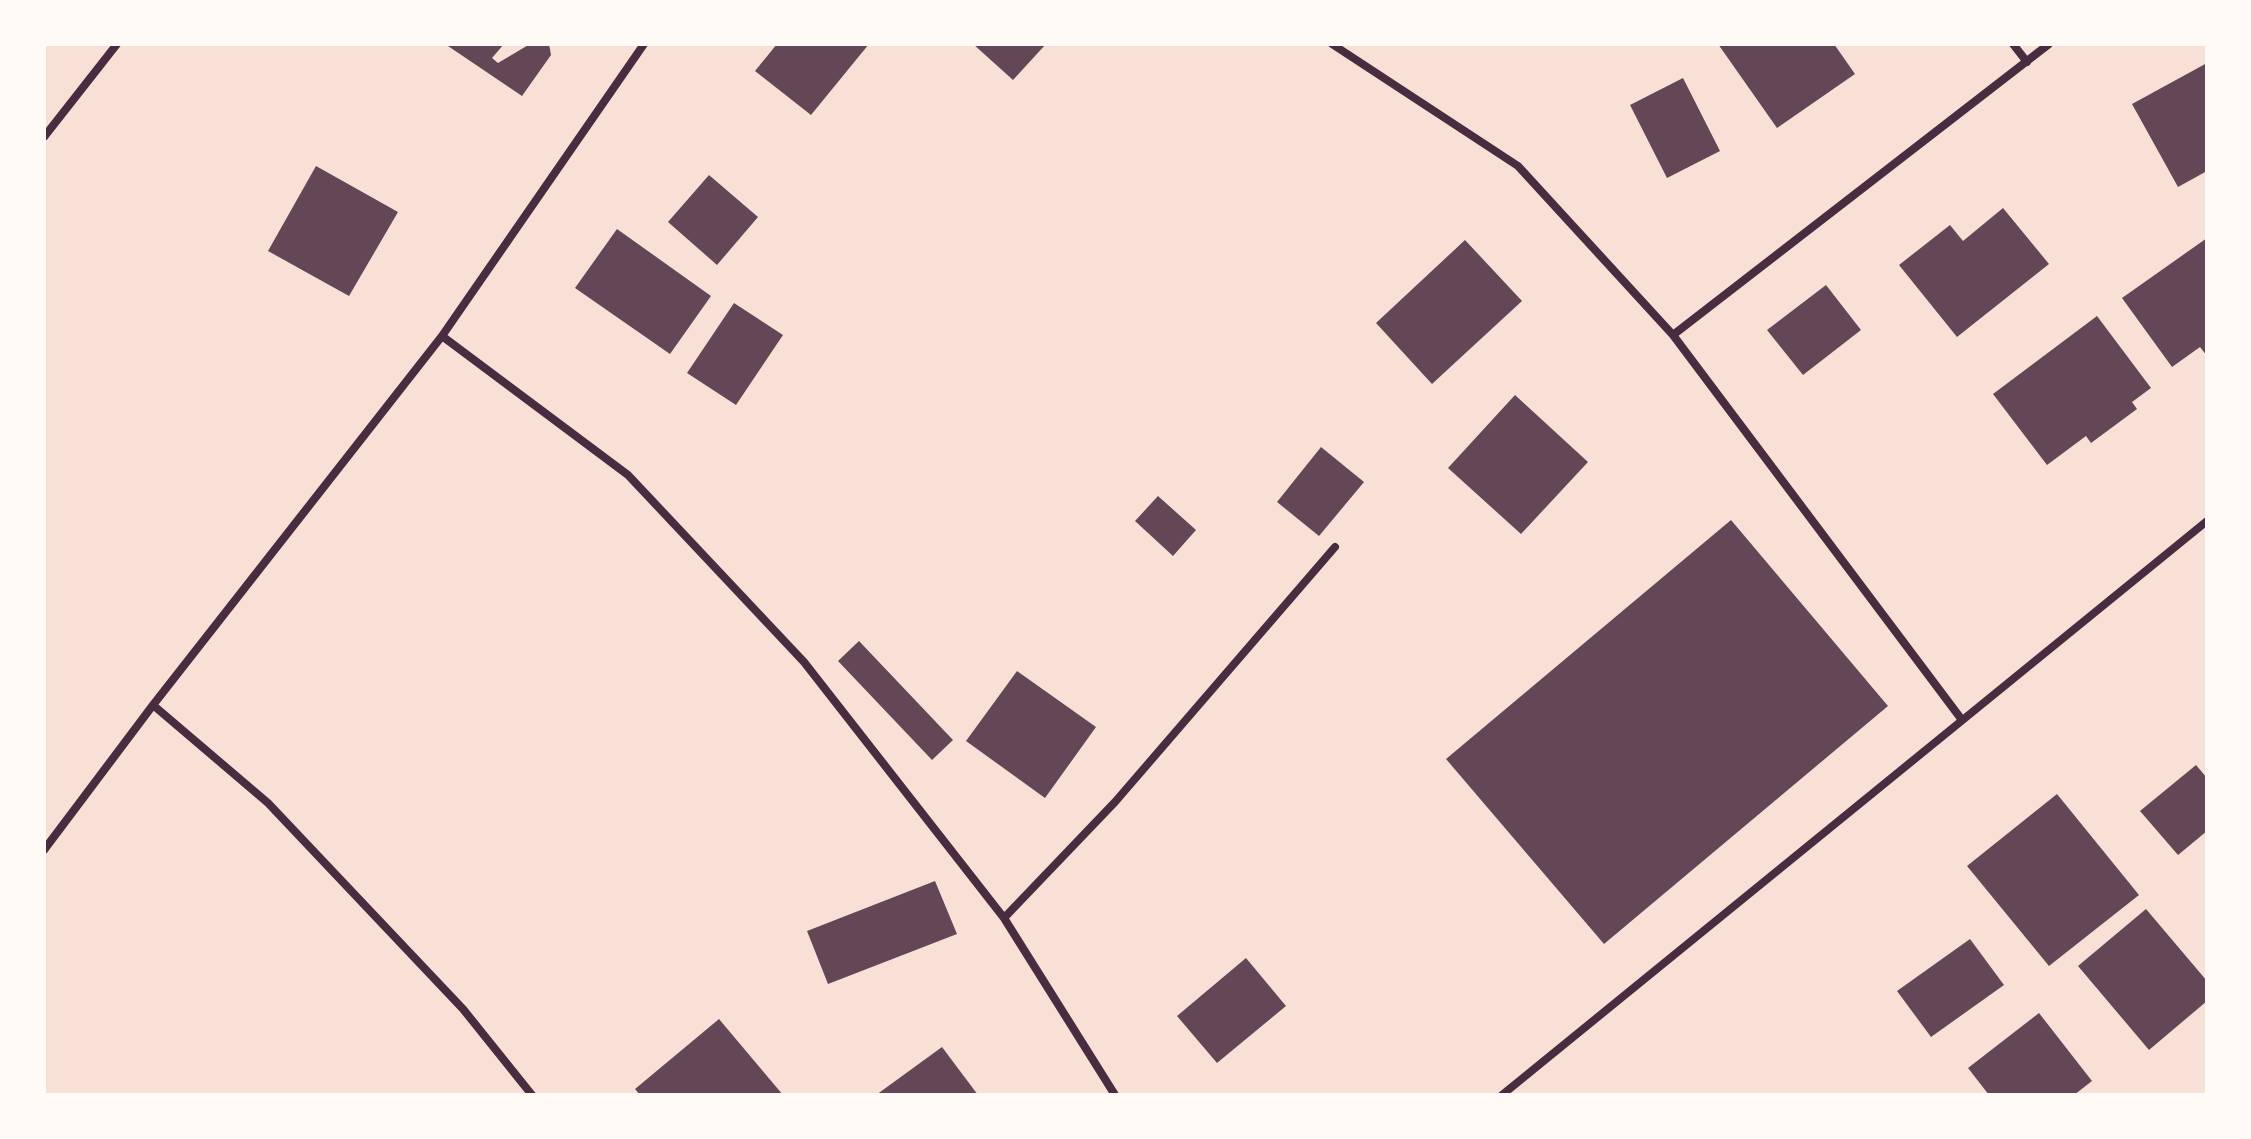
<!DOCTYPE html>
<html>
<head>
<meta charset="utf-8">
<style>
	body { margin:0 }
	#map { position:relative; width:2251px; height:1139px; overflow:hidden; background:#f7e1d7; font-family:Figtree,sans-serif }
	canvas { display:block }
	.frame { position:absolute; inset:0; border:46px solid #fffaf5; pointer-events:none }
</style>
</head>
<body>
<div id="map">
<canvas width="2251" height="1139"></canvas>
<div class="frame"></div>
</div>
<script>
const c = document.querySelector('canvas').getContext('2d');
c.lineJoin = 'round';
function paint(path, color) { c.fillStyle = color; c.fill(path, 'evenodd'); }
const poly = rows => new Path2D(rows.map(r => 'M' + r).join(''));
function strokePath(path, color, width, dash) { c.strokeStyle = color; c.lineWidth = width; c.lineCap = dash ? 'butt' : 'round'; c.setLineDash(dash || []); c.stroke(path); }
paint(poly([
	[445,44,504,44,492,58,498,63,530,44,549,44,551,55,522,96],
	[777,44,869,44,811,115,755,71],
	[973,44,1046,44,1013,80],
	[1718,44,1834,44,1855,74,1777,128],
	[2207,63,2207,171,2178,187,2132,104],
	[1683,78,1720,151,1667,178,1630,105],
	[316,166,398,212,349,296,268,251],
	[709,175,758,217,717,265,668,222],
	[2003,208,2049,264,1957,337,1899,265,1950,225,1963,241],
	[617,229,711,296,670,354,575,288],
	[2207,238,2207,356,2200,347,2172,367,2122,298],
	[1465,240,1522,301,1432,384,1376,323],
	[1826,285,1861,330,1803,375,1767,330],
	[734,303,783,335,736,405,687,373],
	[2097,316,2151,388,2132,402,2137,409,2091,443,2086,436,2047,465,1993,394],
	[1515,395,1588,462,1521,534,1448,468],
	[1321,447,1364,482,1319,536,1277,502],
	[1158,496,1196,530,1173,556,1135,521],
	[1731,520,1888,706,1604,944,1446,759],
	[859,641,953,740,932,760,838,661],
	[1017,671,1096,727,1045,798,966,741],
	[2196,765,2207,778,2207,831,2178,855,2140,811],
	[2057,794,2139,895,2049,966,1967,866],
	[935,881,957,934,828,984,807,931],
	[2146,909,2207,981,2207,1001,2149,1050,2078,966],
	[1970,939,2004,985,1931,1037,1897,991],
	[1246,958,1286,1006,1217,1063,1177,1016],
	[2039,1013,2092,1081,2074,1095,1989,1095,1968,1068],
	[719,1019,783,1095,640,1095,635,1089],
	[942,1047,978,1095,876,1095]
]), '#644757');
strokePath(poly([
	[1332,44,1518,166,1673,335,1962,720],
	[2013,44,2027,62],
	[44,137,117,44],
	[1673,335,2049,44],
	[442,336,628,475,804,662,1004,918,1115,1095],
	[153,705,268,803,463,1009,532,1095],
	[44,850,153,705,442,336,644,44],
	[1004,918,1115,802,1335,547],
	[1502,1095,2207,521]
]), '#4a2c40', 8);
</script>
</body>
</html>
